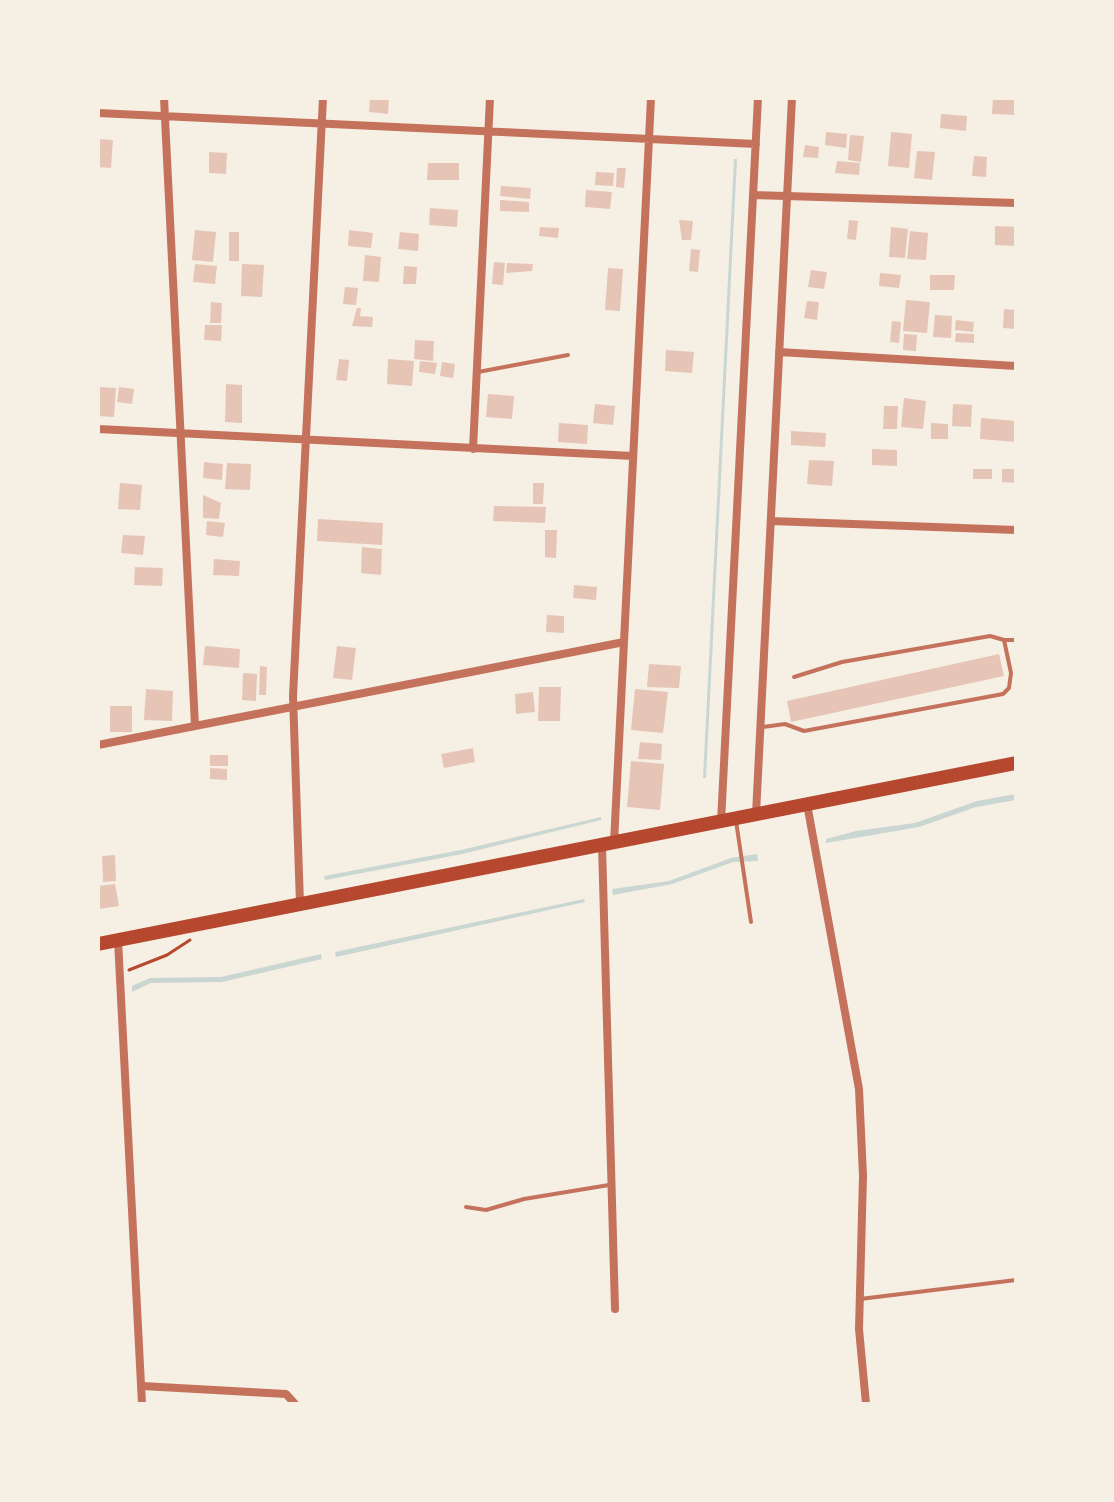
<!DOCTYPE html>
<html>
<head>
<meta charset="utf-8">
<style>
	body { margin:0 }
	#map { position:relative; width:1114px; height:1502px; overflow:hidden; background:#f6efe4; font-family:"PT Sans Narrow",sans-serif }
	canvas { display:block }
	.frame { position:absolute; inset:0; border:100px solid #f6efe4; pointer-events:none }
</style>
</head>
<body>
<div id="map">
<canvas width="1114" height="1502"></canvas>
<div class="frame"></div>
</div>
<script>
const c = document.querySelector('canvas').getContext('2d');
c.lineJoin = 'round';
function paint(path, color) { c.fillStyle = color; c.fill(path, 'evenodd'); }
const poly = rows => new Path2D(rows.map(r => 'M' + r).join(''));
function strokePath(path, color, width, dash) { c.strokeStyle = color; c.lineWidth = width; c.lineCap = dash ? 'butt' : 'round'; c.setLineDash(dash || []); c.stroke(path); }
paint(poly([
	[734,159,737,159,706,778,703,778],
	[1016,794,1016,800,976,807,919,827,826,843,826,839,856,831,915,823,977,801],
	[601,817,601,820,462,854,325,880,324,876,461,850],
	[757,854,758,861,733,862,672,884,613,895,612,889,669,881,731,858],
	[584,899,585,902,336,957,335,952],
	[321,954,322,959,222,982,151,983,132,992,132,986,150,978,221,977]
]), '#c9d6d2');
paint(poly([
	[370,98,389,98,388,114,369,112],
	[993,98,1016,98,1015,115,992,114],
	[941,114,967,116,966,131,940,128],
	[826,132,847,134,846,148,825,145],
	[891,132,912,134,909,168,888,166],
	[850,135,864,136,861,162,848,160],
	[98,139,113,140,111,168,98,167],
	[805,145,819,147,818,158,803,157],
	[917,151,935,152,932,180,914,178],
	[209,152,227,153,226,174,209,173],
	[974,156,987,157,986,177,972,176],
	[837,161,860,163,859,175,835,173],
	[428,163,459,163,459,180,427,180],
	[617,168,626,168,624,188,616,187],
	[596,172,614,173,613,186,595,185],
	[501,186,531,188,530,199,500,196],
	[586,190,612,192,610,209,585,207],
	[500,200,529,202,529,212,500,211],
	[430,208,458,210,457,227,429,225],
	[679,220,693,221,691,240,682,240],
	[849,220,858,221,856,240,847,239],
	[995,226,1016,227,1016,246,995,245],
	[540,227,559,228,558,238,539,236],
	[891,227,908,229,905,258,889,257],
	[195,230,216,232,213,262,192,260],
	[349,230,373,233,371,248,348,246],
	[910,231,928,233,926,260,907,259],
	[229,232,239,232,239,261,229,261],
	[400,232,419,234,418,251,398,249],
	[691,249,700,250,698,272,689,271],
	[365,255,381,257,379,282,363,281],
	[494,262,505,263,503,285,492,284],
	[507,263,533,264,532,271,506,273],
	[195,264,217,266,215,284,193,282],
	[242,264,264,265,262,297,241,296],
	[404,266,417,267,416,284,403,284],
	[608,268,623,269,620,311,605,310],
	[811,270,827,272,824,289,808,287],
	[880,273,901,275,899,288,879,286],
	[930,275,955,275,954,290,930,290],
	[345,287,358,288,356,305,343,304],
	[906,300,930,302,927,333,903,331],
	[807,301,819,302,817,320,804,318],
	[211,302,222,303,221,323,210,323],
	[357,308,361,308,360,316,373,317,372,327,352,326],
	[1004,309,1016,310,1016,329,1003,328],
	[935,315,952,316,951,338,933,337],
	[956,320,974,322,973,332,955,330],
	[892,321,901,322,899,343,890,342],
	[205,325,222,325,221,341,204,340],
	[956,333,974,334,974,343,955,342],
	[904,334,917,335,916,351,903,350],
	[415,340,434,341,433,361,414,359],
	[666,350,694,352,692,373,665,371],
	[339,359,349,360,347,381,336,380],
	[388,359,414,361,412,386,387,384],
	[420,361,437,363,435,374,419,372],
	[442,362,455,364,453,378,440,376],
	[226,384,242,385,242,423,225,422],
	[98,387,116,388,114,417,98,416],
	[119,387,134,389,132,404,117,402],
	[488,394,514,396,512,419,486,417],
	[904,398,926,401,923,429,901,427],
	[595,404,615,406,613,425,593,423],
	[953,404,972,405,971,427,952,426],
	[884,406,898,406,897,429,883,429],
	[981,418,1016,421,1016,442,980,439],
	[559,423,588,425,587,444,558,442],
	[931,423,948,424,948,439,931,439],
	[791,431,826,433,825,447,791,445],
	[872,449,897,450,897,466,872,465],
	[809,460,834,461,832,486,807,484],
	[204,462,223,464,222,480,203,478],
	[227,463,251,464,250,490,225,489],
	[973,469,992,469,992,479,973,479],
	[1002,469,1016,469,1016,483,1002,482],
	[120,483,142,485,140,510,118,509],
	[533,483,544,483,543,504,533,504],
	[203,495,221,503,219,519,203,518],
	[494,506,546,507,545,523,493,521],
	[318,519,383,523,382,545,317,541],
	[207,521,225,523,223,537,206,535],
	[545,530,557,530,556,558,545,557],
	[123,535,145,536,143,555,121,553],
	[362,547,382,549,381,575,361,573],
	[214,559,240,561,239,576,213,575],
	[135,567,163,568,162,586,134,585],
	[574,585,597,587,596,600,573,598],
	[547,615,564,616,564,633,546,632],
	[205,646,240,649,239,668,203,665],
	[337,646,356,648,352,680,333,678],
	[999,654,1004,676,791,722,787,701],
	[649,664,681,666,679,688,647,687],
	[260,666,267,667,266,695,259,695],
	[243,673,257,674,256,701,242,700],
	[539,687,561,687,560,721,538,721],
	[146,689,173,691,172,721,144,720],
	[635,689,668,692,663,733,631,730],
	[533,692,535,712,516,714,515,694],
	[110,706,132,706,132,732,110,732],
	[640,742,662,744,661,760,638,759],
	[473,748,475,762,444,768,441,754],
	[210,755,228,755,228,766,210,766],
	[631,761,664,764,660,810,627,807],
	[210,768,227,769,227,780,210,779],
	[115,855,116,881,103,882,102,856],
	[115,884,119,906,98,909,98,886]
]), '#e6c5b7');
strokePath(poly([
	[129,970,167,955,190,940]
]), '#b5482f', 3);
strokePath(poly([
	[478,372,568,355],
	[1004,640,1016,640],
	[763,727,785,724,804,731,1003,694,1009,688,1011,673,1004,640,990,636,842,662,794,677],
	[736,821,751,922],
	[466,1207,486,1210,524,1199,609,1185],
	[860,1299,1016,1280]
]), '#c5725c', 4);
strokePath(poly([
	[164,98,195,726],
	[98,113,756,144],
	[753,195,1016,203],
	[779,352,1016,366],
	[98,429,633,456],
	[473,449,490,98],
	[771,521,1016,530],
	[98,745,624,642],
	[807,804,859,1089,863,1176,859,1329,866,1404],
	[756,814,792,98],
	[721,822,758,98],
	[614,843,651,98],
	[602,845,615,1309],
	[300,904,293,696,323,98],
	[118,940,142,1404],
	[142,1386,286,1394,295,1404]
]), '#c5725c', 8);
strokePath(poly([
	[98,944,1016,763]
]), '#b5482f', 14);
</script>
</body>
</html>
